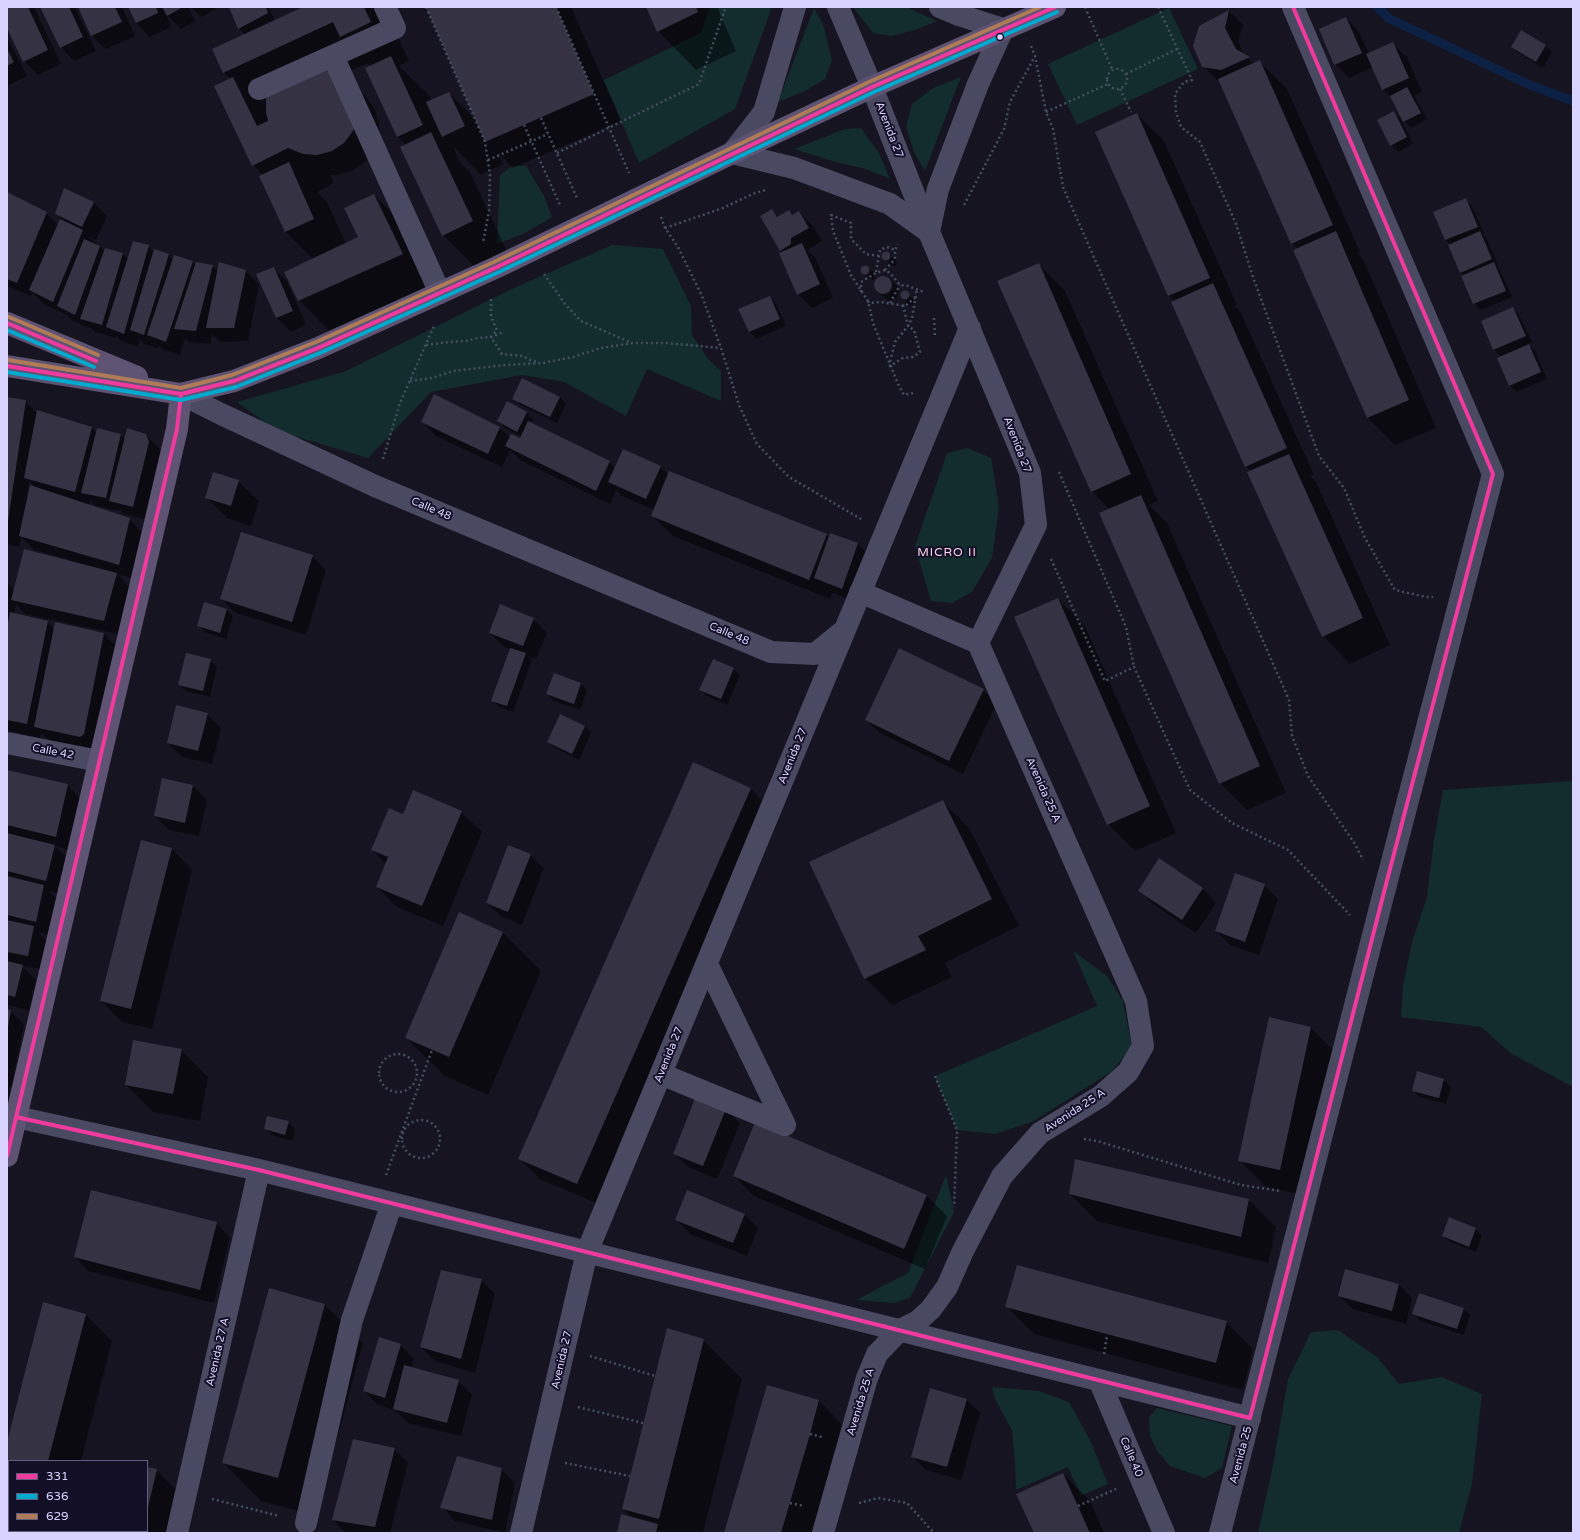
<!DOCTYPE html>
<html>
<head>
<meta charset="utf-8">
<style>
	body { margin:0 }
	#map { position:relative; width:1580px; height:1540px; overflow:hidden; background:#161421; font-family:"Varela Round",sans-serif }
	canvas { display:block }
	.frame { position:absolute; inset:0; border:8px solid #d9d4ff; pointer-events:none }
	.legend { position:absolute; left:8px; top:1460px; width:140px; height:72px; box-sizing:border-box; background:#130f26; border:1px solid #625e7d; margin:0; padding:5px 7px; list-style:none; font-size:12px; color:#d9d4ff }
	.legend li { display:flex; align-items:center; gap:8px; height:20px }
	.legend b { width:20px; border:1px solid #625e7d }
</style>
</head>
<body>
<div id="map">
<canvas width="1580" height="1540"></canvas>
<div class="frame"></div>
<ul class="legend">
<li><b style="height:5px;background:#f13a9d"></b>331</li>
<li><b style="height:5px;background:#00a9ce"></b>636</li>
<li><b style="height:5px;background:#b07c57"></b>629</li>
</ul>
</div>
<script>
const c = document.querySelector('canvas').getContext('2d');
c.lineJoin = 'round';
function paint(path, color) { c.fillStyle = color; c.fill(path, 'evenodd'); }
const poly = rows => new Path2D(rows.map(r => 'M' + r).join(''));
function strokePath(path, color, width, dash) { c.strokeStyle = color; c.lineWidth = width; c.lineCap = dash ? 'butt' : 'round'; c.setLineDash(dash || []); c.stroke(path); }
function label(font, color, halo, rows, align = 'center') {
  c.font = font + ' "Varela Round",sans-serif'; c.lineWidth = 4; c.setLineDash([]); c.textBaseline = 'middle'; c.strokeStyle = halo; c.fillStyle = color; for (const [text, x, y, turn = 0] of rows) {
    c.save(); c.translate(x, y); c.rotate((+turn || 0) * Math.PI / 180); c.textAlign = isNaN(turn) ? turn : align; if (halo) c.strokeText(text, 0, 0); c.fillText(text, 0, 0); c.restore();
  }
}
paint(poly([
	[708,7,772,7,735,109,639,163,604,80,701,33,709,9],
	[853,7,906,7,937,21,918,29,892,36,873,33],
	[814,8,823,24,832,60,825,79,805,91,778,102],
	[1169,8,1198,69,1077,125,1048,64],
	[961,77,952,100,925,171,915,154,906,127,912,104,933,88],
	[861,128,879,153,890,179,866,169,832,161,794,149,845,129],
	[512,166,526,166,544,196,552,217,525,233,497,244,500,175],
	[612,245,663,249,691,306,692,335,708,359,721,371,721,401,647,369,626,416,564,382,522,375,431,392,368,458,277,431,237,402,346,371,514,288],
	[968,448,991,458,999,507,992,558,972,592,952,603,931,601,915,546,947,453],
	[1573,781,1573,1087,1512,1054,1481,1027,1401,1017,1403,985,1412,942,1427,897,1434,840,1443,790],
	[1073,951,1107,976,1123,1001,1132,1047,1112,1071,1034,1121,995,1134,957,1130,935,1076,1097,1006],
	[946,1175,954,1212,910,1298,894,1303,856,1300,908,1273],
	[1338,1330,1377,1357,1399,1384,1442,1377,1482,1394,1472,1484,1459,1533,1258,1533,1273,1465,1288,1379,1311,1332],
	[992,1387,1039,1391,1069,1402,1090,1440,1108,1484,1081,1496,1068,1467,1016,1490,1015,1464,1012,1430,995,1399],
	[1157,1408,1232,1426,1222,1468,1205,1478,1170,1466,1157,1451,1150,1436,1149,1417]
]), '#132c2d');
paint(poly([
	[7,7,34,7,61,64,38,75,24,61,7,25],
	[42,7,75,7,96,51,74,61,61,47],
	[79,7,122,7,135,36,106,49,92,36],
	[129,7,188,7,195,21,181,29,166,14,171,27,150,37,136,23],
	[191,7,215,7,216,9,201,17],
	[231,7,269,7,275,21,302,8,301,7,375,7,391,23,409,61,399,66,429,95,431,101,449,93,478,122,427,7,571,7,621,121,513,168,498,153,503,164,481,175,453,146,460,163,470,172,511,260,482,274,443,235,406,145,397,137,371,66,368,63,343,74,367,98,375,110,379,124,378,139,373,152,364,163,352,171,338,175,330,175,334,183,317,192,327,202,346,244,359,237,374,195,413,234,441,293,337,339,299,300,313,259,286,232,261,176,263,175,253,165,231,79,224,72,214,49,245,35,239,28],
	[647,7,717,7,736,51,696,70,658,31],
	[1229,11,1243,25,1238,42,1245,56,1255,64,1260,62,1287,89,1360,252,1357,253,1363,259,1436,428,1395,445,1368,418,1295,250,1298,249,1292,243,1220,81,1217,80,1203,66,1200,26],
	[1346,18,1359,32,1369,54,1393,44,1407,57,1422,92,1414,95,1427,119,1411,128,1404,121,1393,99,1383,89,1373,67,1349,78,1335,64],
	[1522,31,1546,46,1552,52,1543,68,1519,53,1512,47],
	[7,37,27,76,7,86],
	[1394,112,1401,119,1413,144,1398,152,1391,145],
	[1137,114,1164,141,1237,305,1234,306,1240,311,1314,475,1310,476,1316,482,1390,645,1350,664,1323,636,1251,472,1246,466,1175,301,1169,296,1096,132],
	[7,193,46,213,58,225,64,222,56,214,93,202,107,216,96,240,87,236,105,251,122,253,129,260,148,246,154,252,155,250,169,255,173,260,192,262,196,265,212,266,218,271,246,271,259,285,248,341,220,342,212,334,210,344,189,342,185,338,180,355,162,349,159,346,158,348,144,344,140,339,138,347,121,341,117,336,116,338,95,332,90,327,89,328,72,320,67,315,44,304,32,292,31,296,7,286],
	[1466,199,1472,206,1484,233,1482,234,1487,239,1498,266,1497,267,1500,270,1512,297,1481,310,1474,304,1463,277,1464,276,1461,273,1449,246,1451,245,1446,240,1435,213],
	[772,210,779,217,789,211,793,215,799,212,813,226,822,241,807,250,815,257,833,298,812,308,798,294,781,250],
	[885,253,889,253,896,260,897,262,896,266,892,266,883,258],
	[1038,264,1065,291,1158,501,1149,505,1167,523,1286,793,1247,810,1220,783,1110,510,1092,491],
	[864,266,867,267,874,274,875,279,872,280,862,270],
	[273,268,287,282,306,324,291,332,277,318,258,275],
	[880,278,889,278,896,285,899,290,897,298,889,301,877,292,875,287,876,281],
	[904,291,915,301,913,305,909,305,903,298,901,294],
	[769,297,776,304,786,326,756,339,750,332,740,310],
	[1513,308,1519,315,1532,342,1528,344,1535,351,1547,379,1516,392,1510,385,1501,357,1494,349],
	[435,396,500,428,510,438,520,439,522,437,505,428,499,421,526,412,533,419,531,423,609,462,615,468,660,467,669,475,827,535,829,537,831,534,858,544,872,558,856,602,833,593,830,599,673,536,652,516,655,510,622,496,616,490,610,504,520,460,510,450,502,467,436,436,422,422],
	[560,397,566,404,557,423,520,405,513,398],
	[7,398,25,401,37,413,38,411,92,428,97,433,121,435,125,440,146,435,160,449,162,457,147,520,124,514,120,510,119,511,96,506,90,500,89,506,129,519,143,533,132,578,117,574,130,587,118,634,25,614,16,604,14,614,47,622,55,630,56,623,104,634,118,648,94,750,49,740,41,733,40,738,7,730,7,583,14,590,71,562,71,560,34,550,21,537,20,547,7,544],
	[29,481,37,489,28,499,27,498],
	[238,481,259,501,251,526,227,518,206,497],
	[312,556,326,570,306,635,234,612,221,598],
	[1058,599,1085,626,1176,833,1135,851,1108,824],
	[227,610,233,616,226,639,205,632,198,625],
	[533,619,547,633,536,659,527,656,532,660,513,712,499,707,492,700,510,649,504,647,490,633],
	[210,660,217,667,210,697,186,691,179,685],
	[713,660,734,669,740,676,727,705,707,696,700,690],
	[581,684,587,690,580,710,554,701,547,694],
	[983,690,997,703,963,774,880,733,866,720],
	[207,714,221,728,212,764,182,757,168,743],
	[585,726,591,733,579,760,555,748,548,742],
	[693,764,751,789,771,810,598,1204,540,1179,519,1158],
	[7,771,67,785,81,799,69,850,55,846,68,859,60,894,49,891,58,900,50,935,38,932,47,941,42,969,22,966,36,980,29,1010,7,1005],
	[163,779,193,786,207,800,199,836,169,830,155,816],
	[942,801,969,828,1019,926,945,963,952,977,892,1005,865,978],
	[461,812,482,832,443,926,397,907,377,887,386,864,372,850,404,816],
	[172,849,192,870,152,1029,122,1022,101,1001],
	[530,855,544,868,522,925,501,916,487,903],
	[1159,860,1203,889,1216,903,1196,933,1153,904,1139,890],
	[1264,885,1278,899,1259,955,1230,945,1216,931],
	[460,914,503,933,541,971,488,1095,445,1076,406,1038],
	[7,1010,11,1011,24,1025,8,1103,7,1102],
	[1270,1019,1311,1028,1338,1055,1307,1196,1266,1187,1239,1160],
	[181,1050,208,1077,200,1121,153,1112,126,1085],
	[1417,1073,1444,1080,1451,1087,1446,1104,1419,1097,1413,1090],
	[726,1110,740,1123,717,1179,688,1167,674,1154],
	[288,1122,295,1129,292,1141,272,1135,265,1128],
	[1075,1160,1249,1200,1276,1227,1268,1263,1097,1221,1070,1194],
	[734,1176,926,1195,947,1216,925,1269,754,1196],
	[744,1214,758,1228,747,1256,690,1234,677,1220],
	[1450,1218,1476,1229,1482,1236,1476,1252,1450,1242,1443,1236],
	[216,1223,230,1237,214,1303,88,1271,75,1257],
	[481,1280,495,1294,475,1373,435,1361,421,1347],
	[1399,1285,1412,1298,1406,1324,1353,1309,1339,1296],
	[324,1304,363,1343,316,1516,261,1501,223,1462],
	[1007,1307,1226,1322,1253,1349,1243,1390,1034,1334],
	[1463,1309,1470,1315,1464,1335,1420,1321,1414,1314],
	[85,1314,112,1341,81,1461,9,1461,9,1531,63,1531,63,1533,7,1533,7,1446],
	[703,1340,742,1379,703,1533,618,1533,632,1518,623,1509],
	[400,1345,414,1359,411,1368,458,1381,472,1394,461,1436,408,1423,395,1410,378,1405,364,1391],
	[768,1386,819,1401,857,1440,831,1533,726,1533],
	[966,1399,980,1413,961,1480,926,1470,912,1456],
	[394,1449,408,1462,390,1533,346,1533,333,1520],
	[147,1468,156,1470,183,1497,175,1533,104,1533,104,1531,147,1531],
	[501,1469,515,1483,505,1533,455,1521,442,1507],
	[1063,1474,1090,1501,1104,1533,1035,1533]
]), '#0007');
strokePath(poly([
	[1377,7,1388,18,1530,85,1573,101]
]), '#0d2144', 9);
paint(poly([
	[7,7,28,7,48,50,23,62,7,28],
	[40,7,69,7,83,37,60,48],
	[78,7,115,7,122,22,91,36],
	[128,7,156,7,158,13,136,23],
	[162,7,183,7,167,16],
	[229,7,266,7,268,13,238,29],
	[303,7,364,7,371,22,340,37,333,22,223,73,212,49],
	[426,7,556,7,594,94,485,142],
	[646,7,696,7,698,12,657,32],
	[1229,10,1225,28,1236,49,1250,57,1221,70,1202,67,1193,46,1199,26],
	[1346,17,1362,53,1334,65,1319,29],
	[1521,30,1546,45,1536,62,1511,47],
	[1393,42,1409,78,1382,90,1366,54],
	[7,49,14,62,7,66],
	[391,56,423,125,397,137,365,68],
	[1260,60,1333,225,1291,244,1218,79],
	[335,67,358,118,353,131,344,143,332,151,317,155,303,154,288,148,252,166,214,86,233,77,257,126,268,121,266,113,266,99,271,85],
	[1407,87,1421,113,1403,122,1390,96],
	[449,92,465,126,442,137,426,102],
	[1394,111,1407,137,1390,146,1377,120],
	[1137,113,1210,278,1168,296,1095,132],
	[431,132,473,221,442,236,400,147],
	[289,162,314,219,285,232,259,176],
	[64,188,94,202,82,227,55,214],
	[7,192,47,212,17,283,7,279],
	[374,194,403,254,298,301,284,272,358,237,344,208],
	[1466,198,1478,227,1445,240,1433,212],
	[772,209,777,217,789,210,792,215,799,211,809,228,791,238,791,244,780,251,760,216],
	[60,219,83,230,53,302,29,290],
	[1336,231,1409,400,1367,418,1293,250],
	[1480,231,1492,259,1460,273,1448,245],
	[84,239,100,246,75,315,57,306],
	[133,241,149,245,124,334,106,327],
	[802,243,820,284,797,295,779,253],
	[105,248,123,253,102,325,80,319],
	[154,249,169,254,144,335,130,330],
	'881.5 256a4.5 4.5 0 1 1 9 0a4.5 4.5 0 1 1-9 0Z',
	[174,255,193,261,166,342,147,335],
	[196,262,213,265,196,331,174,329],
	[219,262,246,270,234,328,206,328],
	[1494,262,1506,291,1473,304,1461,276],
	[1039,263,1131,474,1091,492,997,281],
	'860.5 270a4.5 4.5 0 1 1 9 0a4.5 4.5 0 1 1-9 0Z',
	[274,267,293,311,276,318,256,274],
	'874 285a9 9 0 1 1 18 0a9 9 0 1 1-18 0Z',
	[1213,283,1287,448,1245,467,1171,302],
	'900.5 295a4.5 4.5 0 1 1 9 0a4.5 4.5 0 1 1-9 0Z',
	[770,296,780,319,749,332,738,309],
	[1513,307,1526,336,1493,350,1481,321],
	[1529,344,1541,372,1509,386,1497,358],
	[522,378,560,397,550,417,512,399],
	[434,394,500,427,488,454,421,422],
	[7,397,26,400,8,521,7,521],
	[507,401,527,412,517,432,497,421],
	[37,410,92,427,75,492,24,478],
	[528,421,610,461,596,491,505,446,511,434,520,438],
	[97,428,121,434,106,498,81,493],
	[127,428,146,434,149,442,133,507,109,501],
	[623,449,661,466,646,499,608,482],
	[1289,454,1363,618,1322,637,1247,472],
	[669,471,827,534,809,580,651,516],
	[213,472,239,480,231,506,205,498],
	[30,485,130,518,119,565,19,536],
	[1141,495,1260,766,1219,784,1099,513],
	[241,532,313,555,292,622,220,599],
	[830,533,858,543,842,589,814,578],
	[24,549,117,573,104,621,11,600],
	[1058,598,1150,806,1107,825,1014,617],
	[204,602,227,609,220,633,197,626],
	[500,604,534,618,523,646,489,633],
	[10,612,48,621,27,724,7,720,7,628],
	[55,622,104,633,84,734,80,737,34,727],
	[510,648,526,653,507,706,491,701],
	[899,648,984,689,949,761,865,720],
	[186,653,211,659,203,691,178,685],
	[713,659,734,668,721,699,699,690],
	[554,673,581,683,574,704,546,694],
	[176,705,208,713,198,751,167,743],
	[560,714,585,726,572,754,547,742],
	[693,762,751,788,577,1184,518,1159],
	[7,770,68,784,56,837,7,825],
	[162,778,193,785,185,823,154,816],
	[413,790,462,811,422,906,376,887,388,857,371,850,389,808,403,814],
	[943,800,992,899,918,936,926,950,864,979,809,862],
	[7,833,55,845,46,881,7,871],
	[141,840,172,848,131,1009,100,1001],
	[508,845,531,854,508,912,486,903],
	[1159,858,1203,888,1182,920,1138,891],
	[1235,873,1265,884,1245,942,1215,931],
	[7,876,44,885,36,922,7,915],
	[459,912,503,932,449,1057,405,1038],
	[7,920,34,926,28,956,7,952],
	[7,961,23,965,15,997,7,995],
	[7,1009,11,1010,8,1027,7,1027],
	[1269,1017,1311,1027,1280,1170,1238,1161],
	[133,1040,182,1049,173,1094,125,1085],
	[1417,1071,1444,1079,1439,1098,1412,1091],
	[696,1096,726,1109,703,1166,673,1154],
	[267,1116,289,1121,285,1135,264,1129],
	[755,1122,927,1195,904,1249,733,1176],
	[1075,1159,1249,1199,1241,1237,1069,1194],
	[91,1190,217,1222,200,1290,74,1257],
	[687,1190,745,1214,733,1243,675,1220],
	[1449,1217,1476,1228,1469,1247,1442,1236],
	[1017,1265,1227,1321,1216,1363,1005,1307],
	[1345,1269,1399,1284,1392,1311,1338,1296],
	[441,1270,482,1279,461,1359,420,1347],
	[269,1288,325,1304,278,1478,222,1463],
	[1419,1293,1464,1308,1457,1329,1412,1314],
	[43,1302,86,1314,48,1461,9,1461,9,1531,30,1531,29,1533,7,1533,7,1442],
	[667,1328,704,1339,659,1519,622,1509],
	[379,1337,401,1344,385,1398,363,1391],
	[404,1365,459,1380,447,1423,393,1409],
	[767,1385,819,1400,810,1434,781,1533,724,1533],
	[930,1388,967,1399,947,1467,911,1457],
	[353,1439,395,1448,375,1527,332,1520],
	[457,1456,502,1468,492,1520,440,1508],
	[147,1467,157,1469,148,1507,147,1507],
	[1063,1473,1090,1533,1034,1533,1016,1494],
	[621,1514,658,1524,656,1533,617,1533],
	[103,1531,142,1531,141,1533,103,1533]
]), '#343243');
strokePath(poly([
	[426,7,485,142,490,174,489,211,483,243],
	[556,7,629,173],
	[1085,7,1112,69],
	[1158,7,1192,80,1184,82,1175,94,1176,112,1181,127,1200,142,1236,224,1254,280,1319,456,1344,488,1365,538,1395,590,1426,597,1433,597],
	[1031,46,1035,56,1046,112,1053,129,1063,187,1289,700,1292,736,1308,776,1355,844,1363,860],
	'1107 79a10 10 0 1 1 20 0a10 10 0 1 1-20 0Z',
	[1126,74,1177,49],
	[1120,89,1131,112],
	[1046,112,1108,84],
	[541,118,577,198],
	[524,125,560,205],
	[557,153,699,84,725,9,724,7],
	[488,160,548,134],
	[964,205,1004,129,1010,102,1035,56],
	[661,217,665,228,678,247,702,296,721,348,739,405,757,444,789,477,861,519],
	[665,228,723,208,755,193,766,190],
	[879,256,866,254,851,239,851,223,831,215,833,231,851,275,868,301,873,323,898,384,904,395,913,393],
	[885,270,895,259,895,250,898,244],
	[876,272,880,250,887,247,895,250],
	[544,274,565,304,581,321,632,343],
	[861,292,861,282,876,273,885,270,890,273,900,285,908,286,924,292],
	[491,299,491,317,497,330,491,337,502,354,523,356,530,360,538,362],
	[868,301,869,303,881,302,905,306,915,298],
	[890,303,900,285],
	[903,305,908,326,914,330,920,352,913,357,903,358,890,366,890,362,895,342,908,326,912,318,917,289],
	[934,318,935,337],
	[426,345,449,342,466,341,478,338,491,337,503,332],
	[410,381,432,378,453,371,505,365,543,363,573,357,601,348,633,343,665,343,721,348],
	[383,459,400,403,434,326],
	[1059,472,1126,627,1134,667],
	[1051,559,1105,681,1134,667,1190,790,1232,823,1288,850,1350,915],
	'379 1073a19 19 0 1 1 38 0a19 19 0 1 1-38 0Z',
	[935,1076,957,1130,954,1207],
	'402 1139a19 19 0 1 1 38 0a19 19 0 1 1-38 0Z',
	[1084,1139,1097,1141,1241,1185,1280,1191],
	[386,1175,432,1050],
	[1104,1354,1107,1335],
	[590,1356,655,1376],
	[578,1407,643,1423],
	[810,1434,822,1437],
	[565,1463,630,1476],
	[212,1499,279,1516],
	[790,1503,804,1506],
	[859,1503,878,1498,907,1503,934,1533],
	[1078,1506,1116,1489]
]), '#44505f', 2.5, [2, 3]);
strokePath(poly([
	[795,7,764,112,732,153,794,168,890,204,929,232,938,189,978,84,1003,29,959,15,940,7],
	[838,7,872,87,929,232,1030,473,1036,525,978,643],
	[333,56,440,293],
	[259,89,395,28,385,7],
	[181,394,221,414,375,486,771,652,815,654,842,632],
	[860,592,978,643],
	[7,743,99,761],
	[661,1074,785,1125,707,964],
	[16,1117,259,1170,1250,1418],
	[1099,1380,1164,1533],
	[306,1523,352,1320,392,1203],
	[177,1533,259,1170],
	[521,1533,587,1252,970,328],
	[823,1533,867,1378,877,1354,900,1330,918,1321,931,1309,947,1287,962,1253,1002,1176,1040,1133,1101,1096,1128,1072,1143,1046,1136,1001,978,643],
	[1220,1533,1383,896,1493,474,1293,7]
]), '#4a4962', 22);
strokePath(poly([
	[7,323,137,377],
	[7,366,181,394,234,381,318,348,497,267,732,153,872,87,1055,7],
	[7,1156,177,429,181,394]
]), '#5e5373', 22);
strokePath(poly([
	[7,323,96,361],
	[7,366,181,394,234,381,318,348,497,267,872,87,1055,7],
	[16,1117,259,1170,1250,1418,1383,896,1493,474,1293,7],
	[7,1156,177,429,181,394]
]), '#f13a9d', 4);
strokePath(poly([
	[7,330,94,367],
	[7,372,181,400,236,387,320,353,499,272,874,92,1057,12]
]), '#00a9ce', 4);
strokePath(poly([
	[9,317,98,355],
	[8,360,181,388,232,375,316,342,494,262,869,82,1040,7]
]), '#b07c57', 4);
for (const [x, y, r, color] of [
	[1000,37,3.5,"#d9d4ff"]
]) { const dot = new Path2D(); dot.arc(x, y, r, 0, 2 * Math.PI); c.fillStyle = color; c.fill(dot); strokePath(dot, '#130f26', 1.5); }
label('11px', '#d9d4ff', '#130f26', [
	["Avenida 27",889,130,69],
	["Avenida 27",1017,445,69],
	["Calle 48",431,509,23],
	["Calle 48",729,634,23],
	["Calle 42",53,752,11],
	["Avenida 27",793,756,-68],
	["Avenida 25 A",1043,790,66],
	["Avenida 27",669,1055,-68],
	["Avenida 25 A",1075,1111,-33],
	["Avenida 27 A",218,1352,-77],
	["Avenida 27",562,1360,-77],
	["Avenida 25 A",861,1402,-73],
	["Avenida 25",1241,1455,-75],
	["Calle 40",1131,1457,67]
]);
c.letterSpacing = '1px';
label('12px', '#ffd6f0', '#130f26', [
	["MICRO II",947,553]
]);
c.letterSpacing = '0px';
</script>
</body>
</html>
